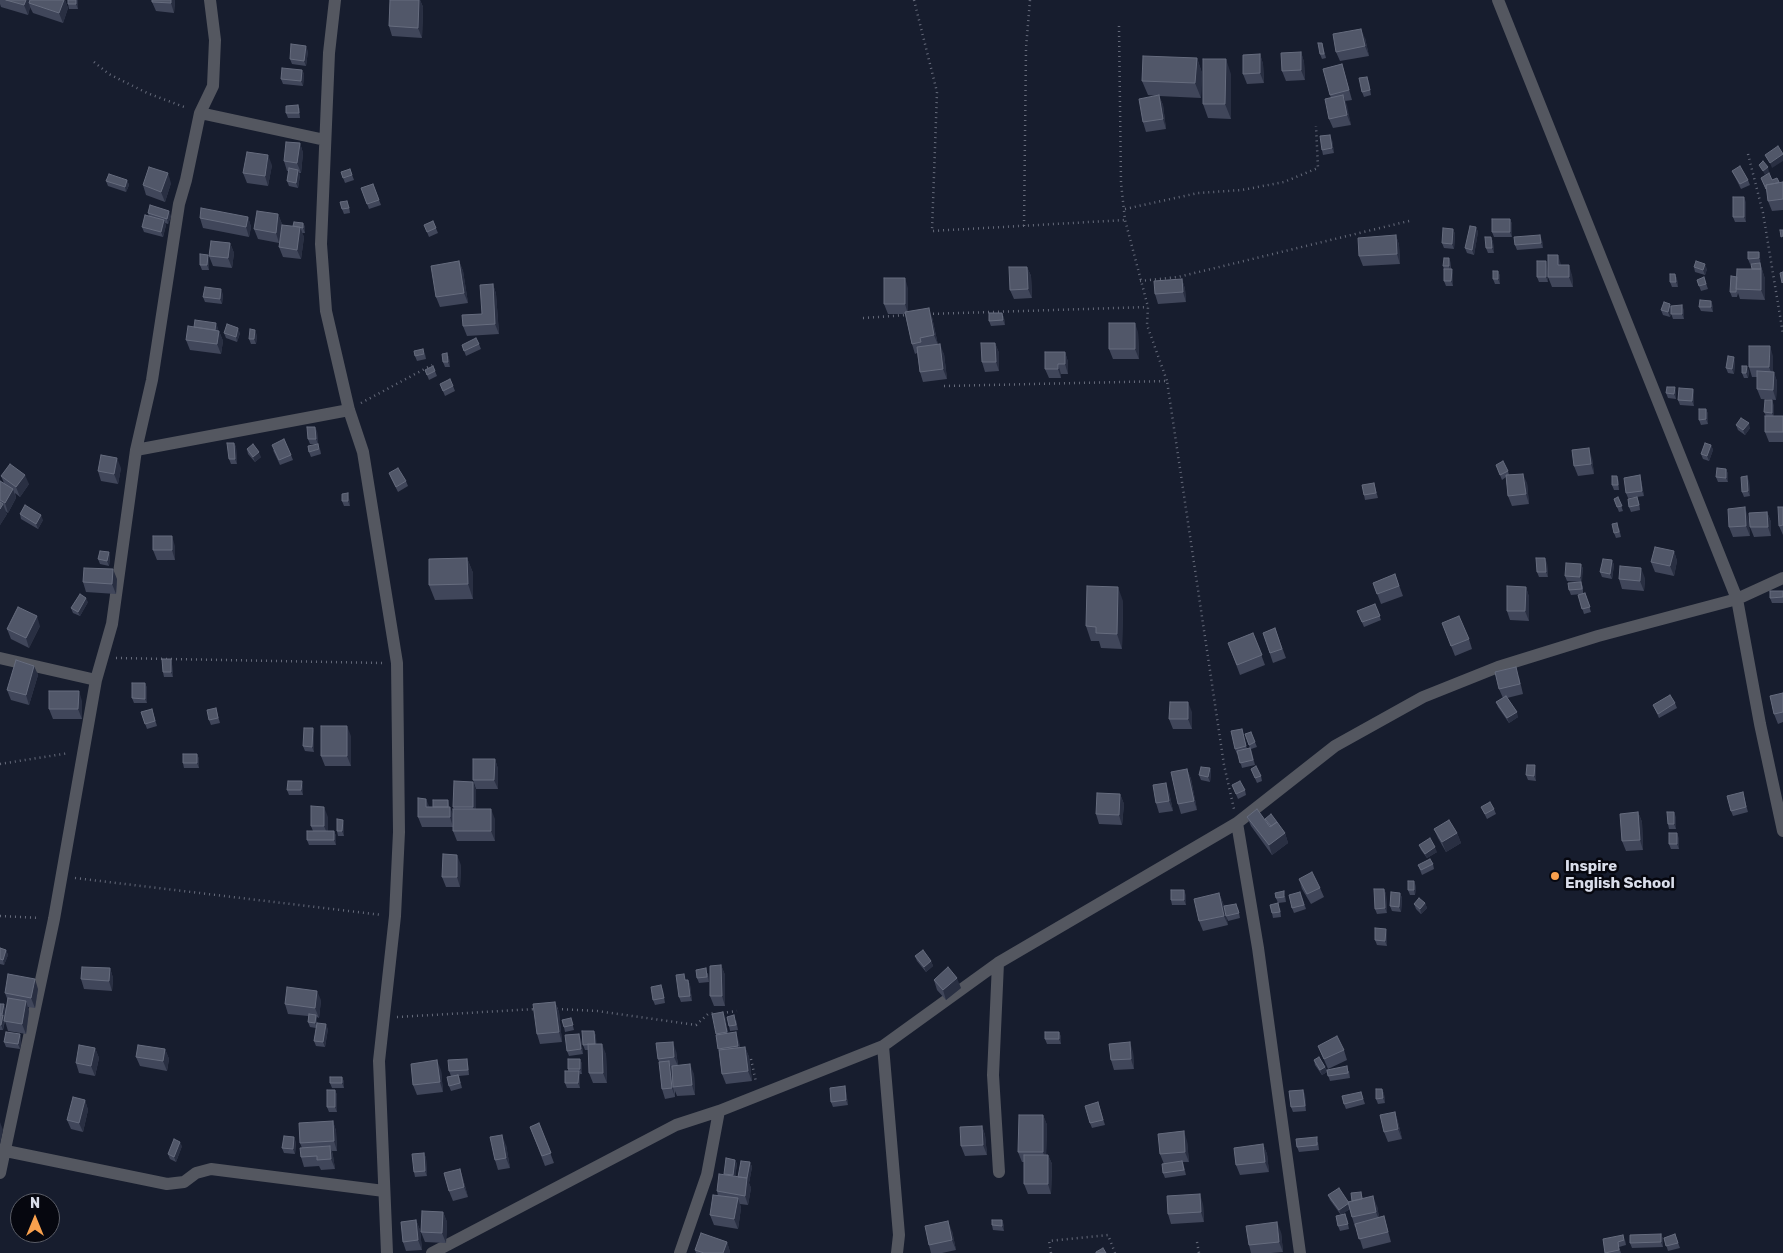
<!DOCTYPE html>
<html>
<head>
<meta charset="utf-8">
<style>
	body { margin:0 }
	#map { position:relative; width:1783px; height:1253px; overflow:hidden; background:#171d2e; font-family:Rubik,sans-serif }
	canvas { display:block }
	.north { position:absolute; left:10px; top:1193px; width:50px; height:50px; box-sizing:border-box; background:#06070f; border:1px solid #5a5d67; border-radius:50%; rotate:0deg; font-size:14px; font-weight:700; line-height:20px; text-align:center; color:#d9ddea }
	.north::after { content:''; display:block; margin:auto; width:18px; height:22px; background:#f9a04d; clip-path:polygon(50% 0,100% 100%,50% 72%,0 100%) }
</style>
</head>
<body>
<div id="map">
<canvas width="1783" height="1253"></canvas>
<div class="north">N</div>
</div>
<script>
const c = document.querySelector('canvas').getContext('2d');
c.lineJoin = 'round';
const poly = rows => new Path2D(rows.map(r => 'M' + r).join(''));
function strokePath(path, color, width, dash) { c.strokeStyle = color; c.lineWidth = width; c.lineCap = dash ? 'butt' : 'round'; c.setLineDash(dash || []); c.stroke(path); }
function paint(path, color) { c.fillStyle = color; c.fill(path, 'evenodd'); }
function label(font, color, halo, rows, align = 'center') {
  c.font = font + ' Rubik,sans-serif'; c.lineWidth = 5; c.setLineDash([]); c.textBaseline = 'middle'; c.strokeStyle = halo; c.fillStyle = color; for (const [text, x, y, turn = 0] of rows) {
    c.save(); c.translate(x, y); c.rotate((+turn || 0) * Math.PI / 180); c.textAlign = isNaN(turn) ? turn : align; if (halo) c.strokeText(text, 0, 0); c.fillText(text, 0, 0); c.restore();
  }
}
strokePath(poly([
	[914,0,937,92,932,231,1125,220],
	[1119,26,1121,183,1125,220,1148,307,1147,325,1167,381],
	[94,62,109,74,147,93,187,108],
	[1748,154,1763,213,1783,334],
	[1125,209,1198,193,1242,190,1284,182,1318,168,1316,126],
	[1024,226,1026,48,1030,0],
	[1140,281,1178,277,1413,220],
	[928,314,1148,307],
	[863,318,907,315],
	[944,386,1167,381,1224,765,1234,809],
	[361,403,432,365],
	[116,658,383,663],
	[0,764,69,753],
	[75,878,382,915],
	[0,916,40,918],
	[557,1009,597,1011,696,1025,708,1014,716,1013],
	[722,1013,737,1011],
	[397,1017,536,1009],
	[751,1059,756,1082],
	[1197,1242,1199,1253],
	[1051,1253,1049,1241,1108,1235,1115,1253]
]), '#666b7b', 2.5, [1, 4]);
strokePath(poly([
	[335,0,329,53,321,244,326,311,349,410,363,452,397,663,399,832,395,916,379,1061,387,1253],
	[1498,0,1737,599,1760,724,1783,831],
	[200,113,325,140],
	[136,450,349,410],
	[0,658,96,680],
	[1237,823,1258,948,1300,1253],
	[998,963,993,1075,999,1172],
	[883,1046,899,1235,897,1253],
	[6,1151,167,1184,184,1182,196,1173,211,1169,384,1191],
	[0,1173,54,919,96,680,112,624,136,450,152,380,179,204,186,180,200,113,213,86,215,40,210,0],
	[432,1253,676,1125,719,1111,883,1046,998,963,1237,823,1335,746,1423,697,1498,667,1598,636,1737,599,1783,578],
	[680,1253,707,1175,719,1111]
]), '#545760', 12);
paint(poly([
	[0,0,65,0,68,8,63,23,33,13,30,7,28,15,1,7,0,4],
	[78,0,78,9,69,9,68,4],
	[175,0,174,13,156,11,152,2],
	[390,0,420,0,423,7,422,38,392,36,389,26],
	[1365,38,1369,56,1340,61,1336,52],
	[1322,43,1326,58,1322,59,1320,54],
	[308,51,306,66,292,64,290,59],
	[1301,52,1304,62,1305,80,1286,81,1282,71],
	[1260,54,1263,64,1264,83,1247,84,1243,74],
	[1197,58,1202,73,1201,98,1159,96,1163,105,1166,129,1146,132,1143,122,1157,96,1148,95,1142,81],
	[1342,64,1352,100,1345,101,1351,125,1333,128,1329,119,1331,98,1323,69],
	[302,70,304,74,303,86,283,84,281,79],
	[1231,74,1231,119,1208,118,1203,104],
	[1367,77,1369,82,1371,95,1364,97,1362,92],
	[298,105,300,110,300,118,288,118,286,113],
	[1332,140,1334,153,1323,155,1322,150],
	[300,143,303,153,301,173,299,173,300,175,298,188,289,186,287,181,289,171,287,171,284,161],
	[272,165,268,186,247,183,243,173],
	[350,169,354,180,345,183,341,172],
	[1732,171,1748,180,1750,185,1741,189],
	[1761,178,1772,180,1777,178,1780,183,1783,182,1783,210,1772,211,1768,201,1767,192],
	[127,180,129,185,126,192,108,186,106,181],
	[171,183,165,202,146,195,143,185],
	[373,184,381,205,369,209,361,188],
	[1746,202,1746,222,1735,222,1733,217],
	[349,206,350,213,344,214,342,209],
	[148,213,171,216,168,224,165,223,166,225,163,237,144,232,142,227,149,216],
	[278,214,282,224,279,243,258,239,254,229],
	[248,217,251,227,249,237,203,228,200,218],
	[1510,219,1512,224,1512,237,1494,237,1492,232],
	[433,221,438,233,429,237,424,225],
	[303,223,305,227,305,233,302,233,304,237,301,259,283,257,279,247],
	[1476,227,1478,232,1474,255,1467,253,1465,248],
	[1453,229,1455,234,1454,249,1444,248,1442,243],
	[1396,235,1399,245,1400,264,1363,266,1359,256],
	[1491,237,1493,242,1494,253,1488,253,1486,248],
	[1542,240,1543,248,1517,250,1515,245],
	[230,243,234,253,232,268,213,266,209,256],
	[1759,252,1760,257,1760,263,1765,279,1765,300,1740,299,1738,293,1737,297,1732,297,1730,292,1758,263,1750,264,1748,259],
	[209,260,209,270,202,270,200,265],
	[459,261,463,271,468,303,440,307,436,297],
	[1451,263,1451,269,1453,274,1453,286,1446,286,1444,281,1444,269,1443,266],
	[1561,265,1572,275,1573,287,1552,287,1548,277],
	[1547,266,1548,282,1539,282,1537,277],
	[1027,267,1031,276,1032,298,1014,299,1010,290],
	[1694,267,1707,269,1705,275,1695,272],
	[1498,271,1500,276,1500,284,1495,284,1493,279],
	[1675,274,1677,279,1678,287,1672,287,1670,282],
	[1704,277,1708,289,1701,291,1697,280],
	[1182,279,1185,289,1186,302,1158,304,1155,294],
	[493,284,496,294,499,334,467,336,463,326,482,314],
	[908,288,908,311,932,317,938,345,944,354,947,379,923,382,920,372,917,353,915,354,912,344,905,314,888,314,884,304],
	[223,294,222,304,205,302,203,297],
	[1671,306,1684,310,1684,319,1673,319,1671,313,1670,317,1663,315,1661,310],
	[1713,306,1713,312,1701,311,1699,307],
	[1002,313,1004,318,1005,325,991,326,989,321],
	[194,327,218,328,217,330,219,331,223,341,221,354,190,350,186,340],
	[1138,332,1139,359,1113,359,1109,349],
	[224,333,240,333,237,342,226,338],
	[257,335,256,344,251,344,249,339],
	[995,343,999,353,999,371,985,372,982,362],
	[479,344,481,349,466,356,462,345],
	[1065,352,1068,362,1068,374,1061,374,1061,378,1049,378,1045,369],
	[447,353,449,358,450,367,445,367,443,362],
	[425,354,426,359,417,361,415,356],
	[1773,356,1773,372,1777,381,1776,400,1761,399,1757,389,1757,377,1752,377,1749,367],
	[1735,362,1734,374,1728,373,1726,368],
	[425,370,435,371,437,376,429,380],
	[1749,371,1748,378,1744,378,1742,373],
	[440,384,453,386,455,391,445,396],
	[1693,389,1694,394,1694,406,1680,405,1678,400],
	[1676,392,1676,399,1668,398,1666,393],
	[1774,405,1774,416,1783,416,1783,442,1769,442,1765,432,1766,416,1764,412],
	[1706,409,1708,414,1708,424,1701,425,1699,420],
	[1736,425,1750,428,1745,435,1738,430],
	[317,431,318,444,310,444,308,439],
	[234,443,236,447,237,464,231,464,229,459],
	[1711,445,1713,450,1709,461,1703,459,1701,454],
	[247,449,261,457,255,462,248,454],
	[320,449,321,454,311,457,309,452],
	[273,450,291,455,293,460,280,465],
	[1592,458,1594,474,1578,476,1574,466],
	[1496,465,1508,471,1509,475,1527,483,1529,504,1512,506,1508,496,1506,477,1502,480],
	[121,468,118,484,101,481,98,471],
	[1726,469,1728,474,1728,482,1718,482,1716,477],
	[389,473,406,481,408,486,398,492,391,478],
	[1640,475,1641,480,1644,496,1628,498,1626,493],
	[1,476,29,484,20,497,15,493,16,498,8,513,5,511,7,514,0,525,0,481,4,483],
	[1619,481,1619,490,1614,490,1612,485],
	[1749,481,1750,496,1744,497,1742,492],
	[1374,483,1378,498,1365,500,1364,495],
	[1618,497,1623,511,1619,512,1614,499],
	[1637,497,1639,502,1640,510,1631,512,1629,507],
	[349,498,350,506,344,506,342,501],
	[1783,507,1783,535,1779,526],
	[1767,512,1771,522,1771,536,1754,537,1750,527],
	[20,514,43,520,38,529,21,519],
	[1748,517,1750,536,1733,537,1729,527],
	[1619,528,1621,537,1616,538,1614,533],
	[175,546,175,560,157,560,153,550],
	[1674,551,1677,561,1674,576,1655,572,1651,562],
	[109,552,110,557,109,566,100,564,98,559],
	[467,558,473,573,473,599,435,600,429,585],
	[1612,560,1614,565,1612,579,1602,577,1600,572],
	[1547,563,1548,577,1539,577,1537,572],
	[1581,564,1583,569,1581,582,1583,587,1583,593,1585,593,1591,612,1584,614,1578,595,1582,594,1571,595,1569,590,1580,582,1567,581,1565,576],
	[1395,574,1403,596,1381,604,1373,583],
	[1645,578,1644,591,1622,589,1619,579],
	[117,579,116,594,86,592,83,582],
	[1526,587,1529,597,1529,621,1510,620,1507,611],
	[1783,591,1783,603,1772,603,1770,598],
	[1123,601,1122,649,1101,648,1099,641,1091,641,1086,626],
	[88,602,80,616,73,613,71,608],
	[1375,604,1381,620,1364,627,1357,611],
	[1442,623,1469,639,1472,649,1455,656],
	[40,626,29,648,11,639,7,629],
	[1275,628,1286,658,1273,663,1263,633],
	[1253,633,1265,665,1240,675,1228,643],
	[171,659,172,664,173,677,164,677,163,672],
	[34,666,38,675,29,705,11,700,7,690],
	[1519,677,1523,694,1507,698,1518,717,1509,723,1498,707,1496,702,1503,698,1499,689],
	[145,683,147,688,147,703,134,703,132,698],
	[1783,693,1783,722,1778,724,1774,714],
	[82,701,82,719,53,719,49,709],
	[1675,703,1677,708,1659,718,1653,705],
	[216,708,220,723,211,725,209,720],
	[152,709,157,726,147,729,141,712],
	[1192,712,1192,729,1173,729,1169,719],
	[313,728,314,733,314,752,305,751,303,746],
	[1242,729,1247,749,1250,748,1245,734,1251,732,1257,747,1251,749,1255,765,1242,768,1238,753,1237,754,1235,749],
	[351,736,351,766,325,766,321,756],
	[197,754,199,759,199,768,184,768,183,763],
	[495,759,498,769,498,789,476,789,473,780],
	[1210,768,1211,773,1210,782,1201,780,1199,775],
	[1187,769,1191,779,1197,810,1181,814,1178,804],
	[1251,769,1261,776,1262,781,1257,783],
	[1536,770,1536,781,1528,780,1526,775],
	[473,782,476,791,476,809,495,819,495,841,457,841,453,831,453,827,422,827,418,817,429,807,433,807,448,800,449,807,453,815,454,809,453,807],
	[1232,785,1245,790,1246,795,1238,799],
	[303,786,303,795,289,795,287,790],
	[1169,792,1173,811,1159,813,1156,803],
	[1120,794,1124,804,1122,825,1099,824,1096,814],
	[1744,797,1748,812,1733,816,1731,811],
	[1481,807,1494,809,1496,814,1487,819],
	[1638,812,1642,822,1643,850,1626,851,1622,841],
	[328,817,328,831,334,831,336,836,336,845,309,845,307,840,313,831,311,826],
	[1247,817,1267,822,1265,819,1285,833,1288,843,1272,855,1251,826],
	[1676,817,1676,829,1669,829,1668,824],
	[344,824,344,836,338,836,337,831],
	[1434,829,1457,833,1461,843,1446,852,1438,838],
	[1679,838,1679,849,1671,849,1669,844],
	[1419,845,1437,852,1427,858,1421,850],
	[1433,864,1434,869,1422,875,1418,865],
	[461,865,460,887,446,887,442,877],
	[1299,879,1320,888,1324,897,1311,904,1302,889],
	[1416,886,1415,895,1410,895,1408,890],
	[1384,889,1386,894,1387,913,1377,914,1375,909],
	[1219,893,1223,903,1228,925,1203,931,1199,921],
	[1400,893,1402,898,1401,912,1392,911,1390,906],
	[1186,895,1186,905,1172,905,1171,900],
	[1285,896,1286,902,1278,903,1276,898],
	[1302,897,1306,909,1294,913,1292,908],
	[1425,903,1427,908,1421,914,1416,909,1414,904],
	[1238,908,1240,918,1228,921,1226,916],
	[1280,908,1281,917,1273,918,1272,913],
	[1387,934,1387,946,1377,945,1375,940],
	[0,948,6,950,8,955,4,965,0,964],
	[915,956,931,961,933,966,926,972,917,961],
	[721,965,725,975,725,1006,714,1006,710,996],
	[110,968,113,978,112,991,84,989,81,979],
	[708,973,709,982,699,983,697,978],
	[686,980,688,980,690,985,692,1001,681,1002,679,997],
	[934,980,961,988,946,1000,937,990],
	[661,985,663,990,665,1003,655,1005,653,1000],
	[38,989,35,1008,28,1007,29,1011,26,1034,8,1031,5,1021,3,1030,0,1030,0,1004,6,1009,4,1018,5,1020,8,1001,5,993],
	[321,1000,319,1018,317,1017,317,1023,328,1029,325,1047,316,1046,314,1041,316,1028,310,1027,308,1022,308,1016,288,1014,285,1004],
	[555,1002,559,1012,562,1042,540,1044,537,1034],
	[725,1017,728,1033,739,1042,740,1048,745,1047,749,1057,752,1081,726,1084,722,1074,719,1051,716,1034],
	[571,1018,574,1030,565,1032,564,1027],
	[736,1020,738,1030,730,1031,729,1026],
	[594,1031,596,1036,596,1044,606,1054,607,1083,593,1083,589,1073,589,1050,585,1050,583,1045],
	[1059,1032,1061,1037,1061,1044,1047,1044,1045,1039],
	[20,1034,21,1039,20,1049,6,1047,4,1042],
	[581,1039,583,1054,569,1056,567,1051],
	[1318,1046,1344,1050,1347,1060,1328,1069],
	[95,1048,99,1058,95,1076,79,1073,76,1063],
	[165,1049,169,1059,167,1071,140,1066,136,1057],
	[676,1051,678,1065,694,1074,695,1095,677,1096,675,1091,675,1097,665,1099,662,1089,659,1062,658,1059],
	[1133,1052,1134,1069,1114,1070,1111,1060],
	[580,1059,582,1064,582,1074,580,1074,580,1088,567,1088,565,1083,568,1071,568,1069],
	[1314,1060,1325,1067,1327,1070,1349,1071,1350,1078,1330,1081,1327,1072,1322,1075,1315,1065],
	[468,1064,469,1075,459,1076,462,1088,451,1091,449,1086,451,1076,449,1071],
	[441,1070,443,1092,417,1095,413,1085],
	[342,1077,344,1082,344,1088,332,1088,330,1083],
	[845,1086,846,1091,848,1105,833,1107,831,1102],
	[1382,1089,1384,1094,1385,1103,1378,1104,1376,1099],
	[335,1090,337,1095,337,1112,329,1112,327,1107],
	[1361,1092,1365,1104,1346,1109,1344,1104],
	[1305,1094,1306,1111,1293,1112,1291,1107],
	[85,1100,88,1110,83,1132,71,1129,67,1120],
	[1098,1102,1105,1125,1092,1128,1090,1123],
	[1395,1112,1398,1122,1402,1139,1388,1142,1384,1132],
	[1043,1115,1047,1125,1046,1155,1048,1155,1052,1164,1051,1194,1028,1194,1024,1184,1024,1162,1022,1162,1018,1152],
	[333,1121,336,1131,337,1151,332,1151,333,1156,335,1169,321,1170,319,1166,304,1167,301,1157,302,1148,300,1143],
	[539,1123,554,1163,545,1166,530,1127],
	[982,1126,985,1135,987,1155,965,1156,961,1146],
	[1187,1141,1189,1162,1183,1162,1186,1175,1165,1178,1163,1173,1164,1164,1160,1154],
	[296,1142,295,1154,284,1153,282,1148],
	[1318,1142,1319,1150,1299,1152,1297,1147],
	[1263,1144,1267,1154,1269,1172,1240,1175,1236,1165],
	[506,1145,510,1168,498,1170,495,1160],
	[182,1146,176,1162,170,1159,168,1154],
	[424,1153,426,1158,427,1176,415,1177,414,1172],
	[735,1160,737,1164,735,1177,738,1177,750,1162,752,1167,749,1183,751,1188,748,1205,740,1204,741,1208,738,1229,714,1225,710,1215,718,1196,717,1191,724,1175],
	[460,1169,463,1179,468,1197,453,1201,449,1191],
	[1361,1192,1363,1199,1377,1206,1379,1217,1384,1216,1391,1242,1363,1249,1356,1227,1355,1227,1352,1217,1350,1209,1342,1214,1347,1219,1349,1229,1340,1231,1338,1226,1341,1215,1330,1200,1328,1195,1348,1202,1352,1201],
	[1203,1204,1204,1222,1171,1224,1168,1214],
	[443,1212,447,1222,446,1243,425,1242,421,1232],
	[416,1220,420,1230,422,1250,406,1251,403,1242],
	[992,1225,1004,1225,1004,1231,993,1230],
	[952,1231,956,1250,942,1253,931,1253,929,1245],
	[1281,1232,1283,1252,1271,1253,1251,1253,1249,1245],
	[1661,1234,1663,1239,1663,1247,1632,1248,1630,1243],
	[1675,1234,1680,1248,1668,1251,1664,1238],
	[1603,1239,1625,1240,1626,1245,1619,1247,1621,1253,1605,1253],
	[727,1242,730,1252,730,1253,696,1253,695,1250]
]), '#40465a');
paint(poly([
	[26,0,32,0,29,3,30,7,28,15,24,5],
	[64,0,65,0,68,8,63,23,59,13],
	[76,0,78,0,78,9,76,4],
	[171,0,175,0,174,13,171,3],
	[419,0,420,0,423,7,422,38,418,28],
	[1361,29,1365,38,1369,56,1365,46],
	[306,46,308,51,306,66,304,61],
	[1301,52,1304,62,1305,80,1301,70],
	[1260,54,1263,64,1264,83,1260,73],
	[1197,58,1202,73,1201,98,1195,83],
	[1226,59,1231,74,1231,119,1225,104],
	[302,70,304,74,303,86,301,81],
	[1367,77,1369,82,1371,95,1370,90],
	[1159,95,1163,105,1166,129,1163,119],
	[1343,95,1347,105,1351,125,1347,115],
	[298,105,300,110,300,118,299,113],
	[1330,135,1332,140,1334,153,1332,148],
	[300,143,303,153,301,173,297,163],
	[1783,154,1783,161,1772,168,1770,163],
	[268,155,272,165,268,186,265,176],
	[1768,167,1769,172,1765,175,1763,171],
	[298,170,300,175,298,188,296,183],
	[168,173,171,183,165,202,161,192],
	[127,180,129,185,126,192,125,187],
	[1744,197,1746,202,1746,222,1744,217],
	[169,211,171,216,168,224,167,219],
	[278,214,282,224,279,243,276,233],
	[248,217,251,227,249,237,246,227],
	[1510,219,1512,224,1512,237,1510,232],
	[164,220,166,225,163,237,161,232],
	[303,223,305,227,305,233,303,228],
	[300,227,304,237,301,259,297,250],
	[1476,227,1478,232,1474,255,1472,250],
	[1453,229,1455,234,1454,249,1452,244],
	[1396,235,1399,245,1400,264,1397,254],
	[1540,235,1542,240,1543,248,1541,243],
	[1491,237,1493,242,1494,253,1492,248],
	[230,243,234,253,232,268,228,258],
	[1759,252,1760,257,1761,263,1759,258],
	[208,255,209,260,209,270,207,265],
	[1558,255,1561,264,1561,275,1558,265],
	[1449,258,1451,263,1450,271,1449,266],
	[459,261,463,271,468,303,464,293],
	[1546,261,1547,266,1548,282,1546,277],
	[1760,263,1765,279,1765,300,1761,290],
	[1705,264,1707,269,1705,275,1703,270],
	[1569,265,1572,275,1573,287,1569,277],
	[1027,267,1031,276,1032,298,1028,289],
	[1452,269,1453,274,1453,286,1451,281],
	[1498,271,1500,276,1500,284,1498,279],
	[1675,274,1677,279,1678,287,1676,282],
	[905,278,908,288,908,314,905,304],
	[1182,279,1185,289,1186,302,1183,292],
	[493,284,496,294,499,334,495,324],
	[221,289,223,294,222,304,220,299],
	[1711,301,1713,306,1713,312,1711,307],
	[1670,304,1672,309,1670,317,1668,312],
	[1682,305,1684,310,1684,319,1682,314],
	[929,308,932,317,938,345,934,335],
	[1002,313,1004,318,1005,325,1003,320],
	[216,323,218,328,216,338,215,333],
	[1135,323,1138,332,1139,359,1135,349],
	[238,328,240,333,237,342,236,337],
	[255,330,257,335,256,344,254,339],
	[219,331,223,341,221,354,217,344],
	[995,343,999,353,999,371,996,362],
	[940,344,944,354,947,379,943,369],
	[1770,346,1773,356,1773,377,1769,367],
	[1065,352,1068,362,1068,374,1065,364],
	[447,353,449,358,450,367,448,362],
	[1734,357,1735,362,1734,374,1732,369],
	[1058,364,1061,374,1061,378,1058,369],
	[1747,366,1749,371,1748,378,1746,373],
	[1774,372,1777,381,1776,400,1773,390],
	[1675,387,1676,392,1676,399,1674,394],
	[1693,389,1694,394,1694,406,1692,401],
	[1772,400,1774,405,1774,418,1772,413],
	[1706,409,1708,414,1708,424,1706,419],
	[1749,423,1750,428,1745,435,1743,430],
	[315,427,317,431,318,444,316,439],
	[234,443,236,447,237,464,235,459],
	[1711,445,1713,450,1709,461,1707,456],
	[1589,448,1592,458,1594,474,1591,464],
	[259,452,261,457,255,462,253,457],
	[117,458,121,468,118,484,114,474],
	[1726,469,1728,474,1728,482,1726,478],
	[1523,474,1527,483,1529,504,1526,494],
	[25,475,29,484,20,497,16,487],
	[1640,475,1641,480,1644,496,1642,491],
	[1617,476,1619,481,1619,490,1618,485],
	[1747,476,1749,481,1750,496,1748,491],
	[13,489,16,498,8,513,5,503],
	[348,493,349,498,350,506,348,501],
	[3,504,7,514,0,525,0,509],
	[1745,507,1748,517,1750,536,1746,526],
	[1767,512,1771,522,1771,536,1768,527],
	[41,515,43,520,38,529,36,524],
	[172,536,175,546,175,560,172,550],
	[1674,551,1677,561,1674,576,1670,566],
	[109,552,110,557,109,566,107,561],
	[467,558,473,573,473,599,468,584],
	[1545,558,1547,563,1548,577,1546,572],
	[1612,560,1614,565,1612,579,1610,574],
	[1581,564,1583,569,1582,582,1580,577],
	[1641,568,1645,578,1644,591,1640,581],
	[113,569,117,579,116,594,112,584],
	[1118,587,1123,601,1122,649,1117,634],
	[1526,587,1529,597,1529,621,1525,611],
	[86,598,88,602,80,616,78,612],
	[37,616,40,626,29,648,26,638],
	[171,659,172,664,173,677,171,672],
	[34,666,38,675,29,705,26,695],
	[145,683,147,688,147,703,145,699],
	[79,691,82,701,82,719,78,709],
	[1188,702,1192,712,1192,729,1188,719],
	[1517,712,1518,717,1509,723,1507,718],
	[347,726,351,736,351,766,347,756],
	[313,728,314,733,314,752,312,747],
	[197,754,199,759,199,768,197,763],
	[495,759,498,769,498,789,494,780],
	[1535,765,1536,770,1536,781,1534,776],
	[1210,768,1211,773,1210,782,1208,777],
	[1187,769,1191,779,1197,810,1194,801],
	[302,781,303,786,303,795,301,790],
	[473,782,476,791,476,817,473,807],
	[1166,783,1169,792,1173,811,1169,801],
	[1120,794,1124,804,1122,825,1119,815],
	[426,799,430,808,426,807],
	[324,807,328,817,328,836,324,826],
	[450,807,454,817,453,827,450,817],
	[491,809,495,819,495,841,491,831],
	[1638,812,1642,822,1643,850,1640,840],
	[1674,812,1676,817,1676,829,1674,824],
	[343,820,344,824,344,836,342,831],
	[334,831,336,836,336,845,334,840],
	[1285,833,1288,843,1272,855,1269,845],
	[1457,833,1461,843,1446,852,1442,842],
	[1677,833,1679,838,1679,849,1677,844],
	[1435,847,1437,852,1427,858,1425,854],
	[457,855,461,865,460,887,457,877],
	[1414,881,1416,886,1415,895,1414,890],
	[1384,889,1386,894,1387,913,1385,908],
	[1184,890,1186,895,1186,905,1184,900],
	[1219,893,1223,903,1228,925,1224,916],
	[1400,893,1402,898,1401,912,1399,907],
	[1425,903,1427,908,1421,914,1420,909],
	[1386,929,1387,934,1387,946,1385,941],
	[6,950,8,955,4,965,3,960],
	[931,961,933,966,926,972,924,967],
	[721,965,725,975,725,1006,722,996],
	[110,968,113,978,112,991,109,981],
	[957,978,961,988,946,1000,943,990],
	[35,979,38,989,35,1008,31,998],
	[688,980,690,985,692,1001,690,996],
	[661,985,663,990,665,1003,664,998],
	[317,991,321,1000,319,1018,315,1008],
	[26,1001,29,1011,26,1034,22,1024],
	[555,1002,559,1012,562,1042,559,1032],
	[4,1004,6,1009,3,1030,1,1025],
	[723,1012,725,1017,729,1037,727,1032],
	[316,1015,317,1020,317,1028,315,1023],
	[326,1024,328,1029,325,1047,323,1042],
	[594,1031,596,1036,597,1049,595,1044],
	[736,1032,739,1042,741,1056,738,1046],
	[1059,1032,1061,1037,1061,1044,1059,1039],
	[20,1034,21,1039,20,1049,18,1044],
	[579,1034,581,1039,583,1054,581,1049],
	[673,1042,676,1051,678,1066,674,1057],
	[1130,1042,1133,1052,1134,1069,1131,1059],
	[602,1044,606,1054,607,1083,603,1073],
	[745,1047,749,1057,752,1081,748,1071],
	[95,1048,99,1058,95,1076,91,1066],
	[165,1049,169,1059,167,1071,163,1061],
	[580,1059,582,1064,582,1074,580,1069],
	[437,1060,441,1070,443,1092,440,1082],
	[669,1061,672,1071,673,1087,675,1097,672,1088],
	[690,1064,694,1074,695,1095,692,1085],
	[1325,1067,1327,1072,1322,1075,1320,1070],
	[579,1071,580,1076,580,1088,578,1083],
	[342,1077,344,1082,344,1088,342,1083],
	[845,1086,846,1091,848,1105,846,1100],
	[1382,1089,1384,1094,1385,1103,1383,1098],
	[335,1090,337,1095,337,1112,335,1107],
	[1303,1090,1305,1094,1306,1111,1305,1106],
	[85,1100,88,1110,83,1132,79,1123],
	[1395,1112,1398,1122,1402,1139,1398,1129],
	[1043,1115,1047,1125,1046,1162,1043,1152],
	[333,1121,336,1131,337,1151,334,1141],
	[0,1122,3,1130,0,1144],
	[982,1126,985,1135,987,1155,983,1145],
	[1184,1131,1187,1141,1189,1162,1185,1152],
	[502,1135,506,1145,510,1168,506,1158],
	[294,1137,296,1142,295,1154,293,1149],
	[180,1142,182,1146,176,1162,174,1157],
	[1263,1144,1267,1154,1269,1172,1265,1162],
	[330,1146,333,1156,335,1169,331,1159],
	[424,1153,426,1158,427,1176,425,1171],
	[1048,1155,1052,1164,1051,1194,1048,1184],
	[735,1160,737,1164,735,1180,733,1175],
	[750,1162,752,1167,749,1183,751,1188,748,1205,745,1196,747,1178],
	[460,1169,463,1179,468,1197,464,1187],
	[1200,1194,1203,1204,1204,1222,1201,1212],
	[1373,1196,1377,1206,1380,1222,1376,1212],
	[738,1198,741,1208,738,1229,734,1219],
	[1349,1203,1351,1208,1341,1215,1339,1210],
	[443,1212,447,1222,446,1243,442,1233],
	[416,1220,420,1230,422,1250,418,1240],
	[1002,1220,1004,1225,1004,1231,1002,1226],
	[948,1221,952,1231,956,1250,952,1240],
	[1277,1222,1281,1232,1283,1252,1279,1242],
	[1661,1234,1663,1239,1663,1247,1661,1242],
	[727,1242,730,1252,730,1253,723,1253]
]), '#292f42');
const building = poly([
	[6,0,26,0,24,5,6,0],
	[30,0,64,0,59,13,29,3,30,0],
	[68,0,76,0,76,4,68,4,68,0],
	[152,0,171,0,171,3,152,2,152,0],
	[390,0,419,0,418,28,389,26,390,0],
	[1361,29,1365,46,1336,52,1333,34,1361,29],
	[1318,43,1322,43,1324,54,1320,54,1318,43],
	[291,44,306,46,304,61,290,59,291,44],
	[1301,52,1301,70,1282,71,1281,53,1301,52],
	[1260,54,1260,73,1243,74,1243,55,1260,54],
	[1143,56,1197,58,1195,83,1142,81,1143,56],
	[1203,59,1226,59,1225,104,1203,104,1203,59],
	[1342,64,1349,90,1330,95,1323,69,1342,64],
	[282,68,302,70,301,81,281,79,282,68],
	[1367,77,1370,90,1362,92,1359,78,1367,77],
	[1159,95,1163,119,1143,122,1139,99,1159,95],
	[1343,95,1347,115,1329,119,1325,99,1343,95],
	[298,105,299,113,286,113,286,106,298,105],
	[1330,135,1332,148,1322,150,1320,136,1330,135],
	[286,142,300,143,297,163,284,161,286,142],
	[1778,146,1783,154,1770,163,1765,155,1778,146],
	[247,152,268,155,265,176,243,173,247,152],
	[1763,161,1768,167,1763,171,1759,165,1763,161],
	[1740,166,1748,180,1740,184,1732,171,1740,166],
	[149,167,168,173,161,192,143,185,149,167],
	[289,168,298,170,296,183,287,181,289,168],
	[350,169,352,175,343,178,341,172,350,169],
	[1769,173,1772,180,1777,178,1779,182,1777,183,1766,185,1766,189,1761,178,1769,173],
	[109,174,127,180,125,187,106,181,109,174],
	[1783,182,1783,199,1768,201,1766,185,1783,182],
	[373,184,379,200,367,204,361,188,373,184],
	[1733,197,1744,197,1744,217,1733,217,1733,197],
	[347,201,349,208,342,209,340,202,347,201],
	[150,205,169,211,167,219,148,213,150,205],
	[201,208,248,217,246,227,200,218,201,208],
	[257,211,278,214,276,233,254,229,257,211],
	[145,215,164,220,161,232,142,227,145,215],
	[1492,219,1510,219,1510,232,1492,232,1492,219],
	[433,221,436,228,427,232,424,225,433,221],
	[294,222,303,223,303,228,293,226,294,222],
	[282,225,300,227,297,250,279,247,282,225],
	[1470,226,1476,227,1472,250,1465,248,1470,226],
	[1443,228,1453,229,1452,244,1442,243,1443,228],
	[1780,230,1783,230,1783,236,1781,237,1780,230],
	[1396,235,1397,254,1359,256,1358,238,1396,235],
	[1540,235,1541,243,1515,245,1514,237,1540,235],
	[1485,237,1491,237,1492,248,1486,248,1485,237],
	[211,241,230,243,228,258,209,256,211,241],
	[1748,252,1759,252,1759,258,1748,259,1748,252],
	[200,254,208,255,207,265,200,265,200,254],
	[1548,255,1558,255,1558,265,1569,265,1569,277,1548,277,1548,255],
	[1444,258,1449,258,1449,266,1443,266,1444,258],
	[459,261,464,293,436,297,431,266,459,261],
	[1537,261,1546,261,1546,277,1537,277,1537,261],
	[1696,261,1705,264,1703,270,1694,267,1696,261],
	[1760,263,1761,269,1752,269,1751,264,1760,263],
	[1009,267,1027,267,1028,289,1010,290,1009,267],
	[1444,269,1452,269,1451,281,1444,281,1444,269],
	[1737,269,1761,269,1761,290,1736,289,1737,269],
	[1493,271,1498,271,1498,279,1493,279,1493,271],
	[1783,272,1783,282,1782,283,1780,273,1783,272],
	[1670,274,1675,274,1676,282,1670,282,1670,274],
	[1731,276,1737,277,1736,292,1730,292,1731,276],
	[1704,277,1706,284,1699,286,1697,280,1704,277],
	[884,278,905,278,905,304,884,304,884,278],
	[1182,279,1183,292,1155,294,1154,281,1182,279],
	[493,284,495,324,463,326,462,315,482,314,480,285,493,284],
	[205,287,221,289,220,299,203,297,205,287],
	[1700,300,1711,301,1711,307,1699,307,1700,300],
	[1664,302,1670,304,1668,312,1661,310,1664,302],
	[1682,305,1682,314,1671,314,1671,306,1682,305],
	[929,308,934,335,920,338,921,342,912,344,905,312,929,308],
	[989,313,1002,313,1003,320,989,321,989,313],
	[195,320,216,323,215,330,194,327,195,320],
	[1109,323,1135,323,1135,349,1109,349,1109,323],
	[227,324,238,328,236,337,224,333,227,324],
	[188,326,219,331,217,344,186,340,188,326],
	[250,329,255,330,254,339,249,339,250,329],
	[476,338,479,344,464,351,462,345,476,338],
	[981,343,995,343,996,362,982,362,981,343],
	[940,344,943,369,920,372,917,347,940,344],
	[1749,346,1770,346,1769,367,1749,367,1749,346],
	[423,349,424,354,415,356,414,351,423,349],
	[1045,352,1065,352,1065,364,1058,364,1058,369,1045,369,1045,352],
	[447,353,448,362,443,362,442,354,447,353],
	[1728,356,1734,357,1732,369,1726,368,1728,356],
	[433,366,435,371,427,375,425,370,433,366],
	[1742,366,1747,366,1746,373,1742,373,1742,366],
	[1757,371,1774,372,1773,390,1757,389,1757,371],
	[450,379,453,386,443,391,440,384,450,379],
	[1667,387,1675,387,1674,394,1666,393,1667,387],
	[1679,388,1693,389,1692,401,1678,400,1679,388],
	[1765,400,1772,400,1772,413,1764,412,1765,400],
	[1699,409,1706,409,1706,419,1699,420,1699,409],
	[1765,416,1783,416,1783,432,1765,432,1765,416],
	[1741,418,1749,423,1743,430,1736,425,1741,418],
	[307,427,315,427,316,439,308,439,307,427],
	[284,439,291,455,279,460,272,445,284,439],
	[227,443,234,443,235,459,229,459,227,443],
	[1705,443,1711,445,1707,456,1701,454,1705,443],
	[253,444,259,452,253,457,247,449,253,444],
	[318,444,319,449,309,452,308,446,318,444],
	[1589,448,1591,464,1574,466,1572,450,1589,448],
	[101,455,117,458,114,474,98,471,101,455],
	[1503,461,1508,471,1500,475,1496,465,1503,461],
	[10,464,25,475,16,487,1,476,10,464],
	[398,468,406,481,396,487,389,473,398,468],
	[1717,468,1726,469,1726,478,1716,477,1717,468],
	[1523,474,1526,494,1508,496,1506,475,1523,474],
	[1640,475,1642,491,1626,493,1624,478,1640,475],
	[1612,476,1617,476,1618,485,1612,485,1612,476],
	[1747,476,1748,491,1742,492,1741,477,1747,476],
	[0,481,13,489,5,503,0,500,0,481],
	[1374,483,1376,493,1364,495,1362,485,1374,483],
	[348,493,348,501,342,501,342,494,348,493],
	[1618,497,1622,506,1617,507,1614,499,1618,497],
	[1637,497,1639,505,1629,507,1628,499,1637,497],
	[0,502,3,504,0,509,0,502],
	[25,505,41,515,36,524,20,514,25,505],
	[1745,507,1746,526,1729,527,1728,509,1745,507],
	[1778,507,1783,507,1783,525,1779,526,1778,507],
	[1767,512,1768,527,1750,527,1749,513,1767,512],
	[1617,523,1619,532,1614,533,1612,524,1617,523],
	[153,536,172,536,172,550,153,550,153,536],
	[1655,547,1674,551,1670,566,1651,562,1655,547],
	[100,551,109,552,107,561,98,559,100,551],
	[467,558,468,584,429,585,429,559,467,558],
	[1536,558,1545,558,1546,572,1537,572,1536,558],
	[1603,559,1612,560,1610,574,1600,572,1603,559],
	[1566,563,1581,564,1580,577,1565,576,1566,563],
	[1620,566,1641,568,1640,581,1619,579,1620,566],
	[84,568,113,569,112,584,83,582,84,568],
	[1395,574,1399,586,1377,594,1373,583,1395,574],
	[1581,582,1582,589,1569,590,1568,583,1581,582],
	[1087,586,1118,587,1117,634,1096,633,1096,627,1086,626,1087,586],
	[1507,586,1526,587,1525,611,1507,611,1507,586],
	[1770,591,1783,591,1783,597,1770,598,1770,591],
	[1585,593,1590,607,1582,609,1578,595,1585,593],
	[80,594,86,598,78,612,71,608,80,594],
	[1375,604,1380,616,1362,622,1357,611,1375,604],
	[18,607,37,616,26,638,7,629,18,607],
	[1459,616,1469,639,1451,646,1442,623,1459,616],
	[1275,628,1282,649,1270,653,1263,633,1275,628],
	[1253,633,1262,655,1237,665,1228,643,1253,633],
	[162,659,171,659,171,672,163,672,162,659],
	[16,660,34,666,26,695,7,690,16,660],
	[1516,667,1520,684,1499,689,1495,672,1516,667],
	[132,683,145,683,145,699,132,698,132,683],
	[49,691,79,691,78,709,49,709,49,691],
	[1783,693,1783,712,1774,714,1770,696,1783,693],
	[1670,695,1675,703,1658,714,1653,705,1670,695],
	[1506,696,1517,712,1507,718,1496,702,1506,696],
	[1170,702,1188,702,1188,719,1169,719,1170,702],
	[216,708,218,718,209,720,207,710,216,708],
	[152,709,155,721,145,724,141,712,152,709],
	[321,726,347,726,347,756,321,756,321,726],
	[304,728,313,728,312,747,303,746,304,728],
	[1242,729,1246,746,1235,749,1231,731,1242,729],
	[1251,732,1255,742,1249,745,1245,734,1251,732],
	[1250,748,1253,760,1240,763,1237,751,1250,748],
	[183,754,197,754,197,763,183,763,183,754],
	[473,759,495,759,494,780,473,780,473,759],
	[1527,765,1535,765,1534,776,1526,775,1527,765],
	[1256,766,1261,776,1255,778,1251,769,1256,766],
	[1201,767,1210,768,1208,777,1199,775,1201,767],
	[1187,769,1194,801,1178,804,1171,772,1187,769],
	[288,781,302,781,301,790,287,790,288,781],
	[454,781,473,782,473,807,453,807,454,781],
	[1240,781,1245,790,1236,794,1232,785,1240,781],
	[1166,783,1169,801,1156,803,1153,785,1166,783],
	[1743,792,1746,807,1731,811,1727,796,1743,792],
	[1097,793,1120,794,1119,815,1096,814,1097,793],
	[418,798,426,799,426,807,450,807,450,817,418,817,418,798],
	[433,800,448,800,448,807,433,807,433,800],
	[1490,802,1494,809,1485,814,1481,807,1490,802],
	[311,806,324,807,324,826,311,826,311,806],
	[453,809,491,809,491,831,453,831,453,809],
	[1257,809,1270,827,1277,822,1285,833,1269,845,1247,817,1257,809],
	[1638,812,1640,840,1622,841,1620,814,1638,812],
	[1667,812,1674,812,1674,824,1668,824,1667,812],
	[1271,814,1277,822,1271,826,1265,819,1271,814],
	[337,819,343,820,342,831,337,831,337,819],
	[1449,820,1457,833,1442,842,1434,829,1449,820],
	[307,831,334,831,334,840,307,840,307,831],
	[1669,833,1677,833,1677,844,1669,844,1669,833],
	[1430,838,1435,847,1425,854,1419,845,1430,838],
	[443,854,457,855,457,877,442,877,443,854],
	[1430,859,1433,864,1421,870,1418,865,1430,859],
	[1312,872,1320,888,1307,894,1299,879,1312,872],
	[1408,881,1414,881,1414,890,1408,890,1408,881],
	[1374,889,1384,889,1385,908,1375,909,1374,889],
	[1171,890,1184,890,1184,900,1171,900,1171,890],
	[1284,891,1284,897,1276,898,1275,893,1284,891],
	[1300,892,1304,905,1292,908,1289,895,1300,892],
	[1391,892,1400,893,1399,907,1390,906,1391,892],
	[1219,893,1224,916,1199,921,1194,899,1219,893],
	[1419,898,1425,903,1420,909,1414,904,1419,898],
	[1278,903,1280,912,1272,913,1270,905,1278,903],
	[1236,904,1239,913,1226,916,1224,906,1236,904],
	[1375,928,1386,929,1385,941,1375,940,1375,928],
	[0,948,6,950,3,960,0,959,0,948],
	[923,950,931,961,924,967,915,956,923,950],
	[721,965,722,996,710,996,710,966,721,965],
	[82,967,110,968,109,981,81,979,82,967],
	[948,967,957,978,943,990,934,980,948,967],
	[706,968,707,977,697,978,696,970,706,968],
	[8,974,35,979,31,998,5,993,8,974],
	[684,974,685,980,688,980,690,996,679,997,676,975,684,974],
	[661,985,664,998,653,1000,651,987,661,985],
	[287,987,317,991,315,1008,285,1004,287,987],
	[8,998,26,1001,22,1024,4,1021,8,998],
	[555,1002,559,1032,537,1034,533,1004,555,1002],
	[0,1004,4,1004,2,1014,0,1014,0,1004],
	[723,1012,727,1032,716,1034,712,1014,723,1012],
	[309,1014,316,1015,315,1023,308,1022,309,1014],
	[0,1015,3,1015,1,1025,0,1025,0,1015],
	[734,1015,736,1025,729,1026,727,1017,734,1015],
	[571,1018,573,1025,564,1027,562,1020,571,1018],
	[317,1023,326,1024,323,1042,314,1041,317,1023],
	[582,1031,594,1031,595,1044,583,1045,582,1031],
	[6,1032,20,1034,18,1044,4,1042,6,1032],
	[736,1032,738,1046,718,1049,716,1035,736,1032],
	[1045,1032,1059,1032,1059,1039,1045,1039,1045,1032],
	[579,1034,581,1049,567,1051,565,1035,579,1034],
	[1337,1036,1344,1050,1324,1059,1318,1046,1337,1036],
	[673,1042,674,1057,658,1059,656,1043,673,1042],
	[1130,1042,1131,1059,1111,1060,1109,1044,1130,1042],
	[588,1044,602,1044,603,1073,589,1073,588,1044],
	[79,1045,95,1048,91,1066,76,1063,79,1045],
	[138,1045,165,1049,163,1061,136,1057,138,1045],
	[745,1047,748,1071,722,1074,719,1050,745,1047],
	[1319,1057,1325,1067,1320,1070,1314,1060,1319,1057],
	[467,1059,468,1070,449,1071,448,1060,467,1059],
	[568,1059,580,1059,580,1069,568,1069,568,1059],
	[437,1060,440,1082,413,1085,411,1064,437,1060],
	[669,1061,672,1088,662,1089,659,1062,669,1061],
	[690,1064,692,1085,673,1087,672,1066,690,1064],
	[1347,1066,1348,1073,1328,1076,1327,1070,1347,1066],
	[565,1071,579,1071,578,1083,565,1083,565,1071],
	[458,1075,460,1083,449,1086,447,1077,458,1075],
	[330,1077,342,1077,342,1083,330,1083,330,1077],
	[845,1086,846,1100,831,1102,830,1088,845,1086],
	[1376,1089,1382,1089,1383,1098,1376,1099,1376,1089],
	[327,1090,335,1090,335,1107,327,1107,327,1090],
	[1303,1090,1305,1106,1291,1107,1289,1091,1303,1090],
	[1361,1092,1363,1099,1344,1104,1342,1096,1361,1092],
	[73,1097,85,1100,79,1123,67,1120,73,1097],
	[1098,1102,1103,1120,1090,1123,1085,1106,1098,1102],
	[1395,1112,1398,1129,1384,1132,1380,1115,1395,1112],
	[1019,1115,1043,1115,1043,1152,1018,1152,1019,1115],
	[333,1121,334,1141,300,1143,299,1123,333,1121],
	[539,1123,551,1153,542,1156,530,1127,539,1123],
	[982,1126,983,1145,961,1146,960,1127,982,1126],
	[1184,1131,1185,1152,1160,1154,1158,1134,1184,1131],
	[502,1135,506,1158,495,1160,490,1137,502,1135],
	[284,1136,294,1137,293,1149,282,1148,284,1136],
	[1317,1137,1317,1145,1297,1147,1296,1139,1317,1137],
	[174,1139,180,1142,174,1157,168,1154,174,1139],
	[1263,1144,1265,1162,1236,1165,1234,1148,1263,1144],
	[330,1146,331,1159,317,1160,317,1156,301,1157,300,1148,330,1146],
	[424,1153,425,1171,414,1172,412,1154,424,1153],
	[1024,1155,1048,1155,1048,1184,1024,1184,1024,1155],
	[726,1158,735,1160,733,1175,724,1174,726,1158],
	[741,1161,750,1162,747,1178,738,1177,741,1161],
	[1182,1161,1184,1170,1163,1173,1162,1164,1182,1161],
	[460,1169,464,1187,449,1191,444,1173,460,1169],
	[719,1174,747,1178,745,1196,717,1191,719,1174],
	[1339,1188,1349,1203,1339,1210,1328,1195,1339,1188],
	[1361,1192,1362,1199,1352,1201,1351,1193,1361,1192],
	[1200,1194,1201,1212,1168,1214,1167,1196,1200,1194],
	[713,1195,738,1198,734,1219,710,1215,713,1195],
	[1373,1196,1376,1212,1352,1217,1348,1202,1373,1196],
	[422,1211,443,1212,442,1233,421,1232,422,1211],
	[1345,1214,1348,1224,1338,1226,1336,1216,1345,1214],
	[1384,1216,1388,1232,1359,1239,1355,1224,1384,1216],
	[416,1220,418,1240,403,1242,401,1222,416,1220],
	[992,1220,1002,1220,1002,1226,992,1225,992,1220],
	[948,1221,952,1240,929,1245,925,1226,948,1221],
	[1277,1222,1279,1242,1249,1245,1246,1226,1277,1222],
	[701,1233,727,1242,723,1253,704,1253,695,1250,701,1233],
	[1661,1234,1661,1242,1630,1243,1630,1235,1661,1234],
	[1675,1234,1678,1243,1666,1246,1664,1238,1675,1234],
	[1623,1235,1624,1240,1618,1242,1619,1250,1605,1253,1603,1239,1623,1235],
	[1103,1248,1106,1253,1096,1253,1096,1252,1103,1248]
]);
paint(building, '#515769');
strokePath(building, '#666c7e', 1);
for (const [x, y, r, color] of [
	[1555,876,5,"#f9a04d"]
]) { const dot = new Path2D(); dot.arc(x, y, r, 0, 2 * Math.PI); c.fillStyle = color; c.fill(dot); strokePath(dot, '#06070f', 2); }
label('bold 15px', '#d9ddea', '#06070f', [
	["Inspire",1565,867],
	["English School",1565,884]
], 'left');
</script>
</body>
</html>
